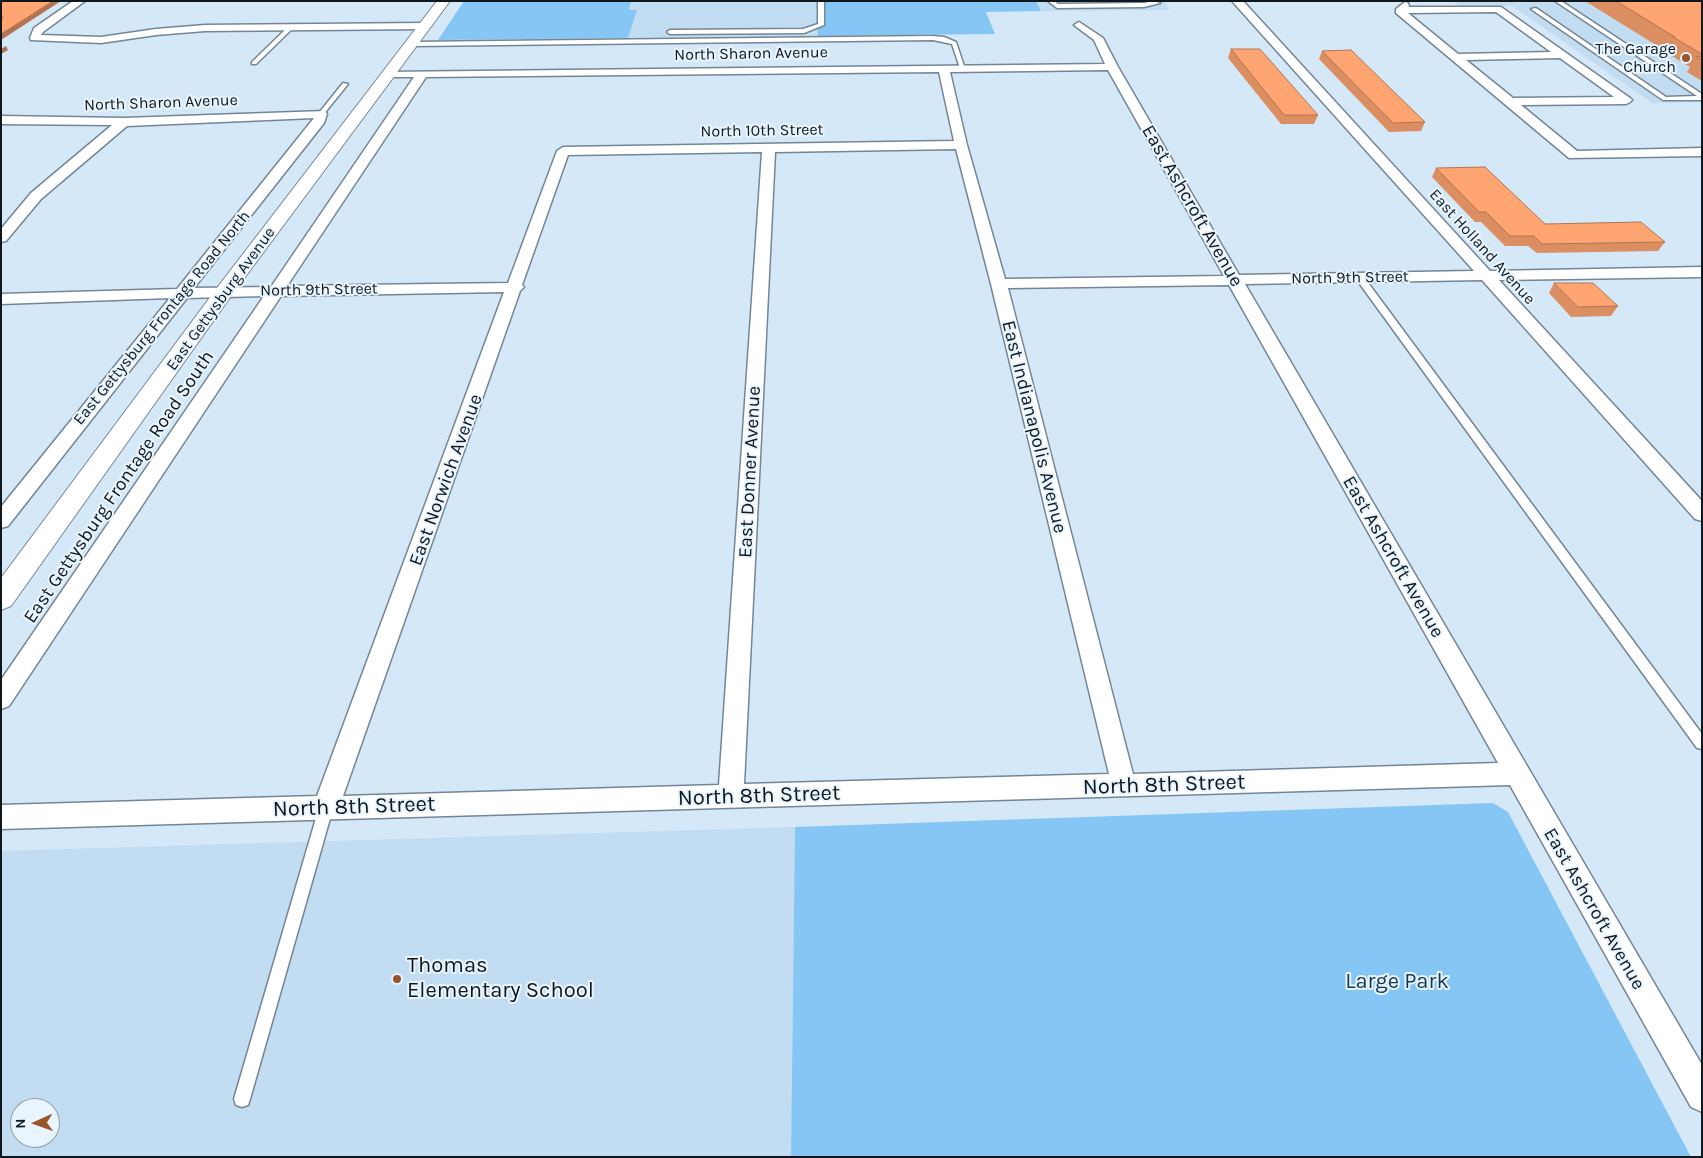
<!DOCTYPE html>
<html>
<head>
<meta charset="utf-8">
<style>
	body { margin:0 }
	#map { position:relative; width:1703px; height:1158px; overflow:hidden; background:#d4e8f8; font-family:Karla,sans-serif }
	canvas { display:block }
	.frame { position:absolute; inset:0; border:2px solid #10171c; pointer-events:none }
	.north { position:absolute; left:10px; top:1098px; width:50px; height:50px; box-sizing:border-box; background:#e8f4fe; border:1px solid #929ca4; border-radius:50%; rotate:268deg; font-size:14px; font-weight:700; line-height:20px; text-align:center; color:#10171c }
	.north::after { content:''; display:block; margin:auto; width:18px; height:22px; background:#995429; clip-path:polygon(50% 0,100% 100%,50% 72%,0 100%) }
</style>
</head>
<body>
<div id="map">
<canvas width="1703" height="1158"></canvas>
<div class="frame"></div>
<div class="north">N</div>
</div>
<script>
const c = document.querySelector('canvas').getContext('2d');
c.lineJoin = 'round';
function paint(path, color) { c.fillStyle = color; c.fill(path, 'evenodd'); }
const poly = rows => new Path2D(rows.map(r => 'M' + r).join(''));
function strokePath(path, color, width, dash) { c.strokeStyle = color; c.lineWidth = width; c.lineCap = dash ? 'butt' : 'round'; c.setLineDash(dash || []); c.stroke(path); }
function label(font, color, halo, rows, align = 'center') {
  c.font = font + ' Karla,sans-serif'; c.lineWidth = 4; c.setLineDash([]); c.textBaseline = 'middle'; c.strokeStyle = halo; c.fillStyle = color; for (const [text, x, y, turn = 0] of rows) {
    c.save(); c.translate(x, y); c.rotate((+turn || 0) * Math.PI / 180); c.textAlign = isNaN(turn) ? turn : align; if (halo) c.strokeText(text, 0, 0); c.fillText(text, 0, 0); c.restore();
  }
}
paint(poly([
	[631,1,817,1,818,36,628,38,637,10,628,10],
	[1036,1,1164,1,1170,10,1041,11],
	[1452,1,1702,1,1702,102,1652,103,1512,6,1459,6],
	[795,827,791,1157,1,1157,1,851],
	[20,1108,50,1108,50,1138,20,1138]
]), '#c2ddf2');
paint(poly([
	[464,1,631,1,629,10,637,10,628,38,438,40],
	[817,1,1036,1,1041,11,986,12,995,34,818,36],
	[1493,803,1508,812,1691,1157,791,1157,795,827]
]), '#86c6f4');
const lane = poly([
	[818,1,824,1,824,25,804,33,670,34,667,32,670,30,803,29,818,24,818,1],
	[1048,1,1054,1,1058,4,1144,3,1153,1,1160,3,1144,7,1057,8,1048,1],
	[1555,1,1561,1,1702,94,1702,100,1663,100,1531,9,1536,8,1666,97,1697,96,1555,1],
	[289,26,294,27,256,64,252,64,252,62,289,26],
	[933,36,944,37,956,42,965,69,960,68,952,44,933,40,413,46,410,44,413,42,933,36],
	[343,83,348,84,323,115,319,115,319,113,343,83],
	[1357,276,1363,276,1702,734,1702,749,1697,748,1357,280,1357,276],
	[326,802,331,804,333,808,250,1099,248,1105,242,1107,236,1105,234,1099,319,808,321,804,326,802]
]);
const street = poly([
	[73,1,85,1,43,32,41,35,101,37,156,29,205,25,426,23,431,26,426,29,205,31,156,35,101,43,31,40,30,38,34,28,73,1],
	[1232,1,1243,1,1490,271,1702,267,1702,277,1499,280,1702,501,1702,521,1695,519,1482,280,1245,284,1702,1065,1702,1112,1691,1107,1510,785,1,829,1,805,317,796,504,292,281,296,9,706,1,709,1,680,264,296,187,298,8,526,1,528,1,507,170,298,1,304,1,294,177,289,314,118,127,126,41,199,6,241,1,242,1,229,31,193,112,125,1,124,1,116,124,118,325,111,327,114,324,123,194,288,271,287,414,77,390,77,386,76,384,74,386,72,1105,64,1094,40,1074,25,1079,22,1103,38,1118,67,1239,275,1474,271,1232,1],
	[1108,70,1224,276,1005,279,967,145,950,72,1108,70],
	[939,72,954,141,563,147,557,151,508,283,287,286,426,77,939,72],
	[956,149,991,284,1109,774,744,784,775,152,956,149],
	[762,152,719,785,343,796,520,291,524,287,522,285,568,155,762,152],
	[1229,285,1498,763,1133,774,1008,288,1229,285],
	[1405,2,1408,3,1409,7,1501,7,1630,98,1632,100,1630,102,1626,104,1521,105,1577,151,1702,148,1702,156,1569,158,1396,13,1396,9,1405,2],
	[1496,12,1551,52,1458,54,1408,13,1496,12],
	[1560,58,1614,97,1513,98,1466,60,1560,58]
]);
const secondary = poly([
	[437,1,450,1,231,296,11,606,1,610,1,578,217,288,437,1]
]);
strokePath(lane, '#748695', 3);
strokePath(street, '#748695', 3);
strokePath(secondary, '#748695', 2);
paint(lane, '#fff');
paint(street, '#fff');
paint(secondary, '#fff');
paint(poly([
	[1585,1,1702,1,1702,81,1687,72,1690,67,1664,51,1664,50],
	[1231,49,1318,115,1314,124,1281,124,1228,58],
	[1322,51,1425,122,1421,131,1389,132,1319,59],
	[1436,168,1545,224,1665,242,1658,251,1537,253,1528,246,1505,246,1481,222,1475,222,1432,177],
	[1554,283,1618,306,1611,316,1571,317,1549,293]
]), '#db8e62');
paint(poly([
	[53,1,61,1,1,40,1,34],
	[6,46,8,50,1,54,1,49]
]), '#b27450');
const building = poly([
	[1,1,53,1,1,34,1,20,3,18,1,15,1,1],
	[1616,1,1702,1,1702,54,1673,37,1675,37,1616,1],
	[1231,49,1260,49,1318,115,1284,115,1231,49],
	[1351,50,1425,122,1393,123,1322,51,1351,50],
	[1702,56,1702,60,1696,57,1702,56],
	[1485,167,1545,224,1641,222,1665,242,1542,244,1534,236,1510,236,1486,212,1479,212,1436,168,1485,167],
	[1554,283,1593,283,1618,306,1578,307,1554,283]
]);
paint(building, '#ffa572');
strokePath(building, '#b27450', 1);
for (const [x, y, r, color] of [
	[1686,58,5,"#995429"],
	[397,979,5,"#995429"]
]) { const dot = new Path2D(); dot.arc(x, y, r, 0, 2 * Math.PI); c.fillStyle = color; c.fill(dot); strokePath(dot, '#e8f4fe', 2); }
label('16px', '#10171c', '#e8f4fe', [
	["The Garage",1676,49],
	["Church",1676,67]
], 'right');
label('16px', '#10171c', '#e8f4fe', [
	["North Sharon Avenue",751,54,-1],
	["North Sharon Avenue",161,103,-2],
	["North 10th Street",762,131,-1],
	["East Holland Avenue",1482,247,48],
	["North 9th Street",1350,278,-1],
	["North 9th Street",319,290,-1],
	["East Gettysburg Avenue",221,299,-54],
	["East Gettysburg Frontage Road North",162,318,-51]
]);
label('19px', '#10171c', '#e8f4fe', [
	["East Ashcroft Avenue",1192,206,60],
	["East Indianapolis Avenue",1034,427,76],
	["East Donner Avenue",750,472,-87],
	["East Norwich Avenue",446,480,-70],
	["East Gettysburg Frontage Road South",119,487,-56],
	["East Ashcroft Avenue",1393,557,60],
	["East Ashcroft Avenue",1594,909,60]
]);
label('22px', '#10171c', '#e8f4fe', [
	["North 8th Street",1164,785,-2],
	["North 8th Street",759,796,-2],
	["North 8th Street",354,807,-2]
]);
label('22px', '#10171c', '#e8f4fe', [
	["Thomas",407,966],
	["Elementary School",407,991]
], 'left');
label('22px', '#133952', '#e8f4fe', [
	["Large Park",1397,982]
]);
</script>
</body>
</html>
